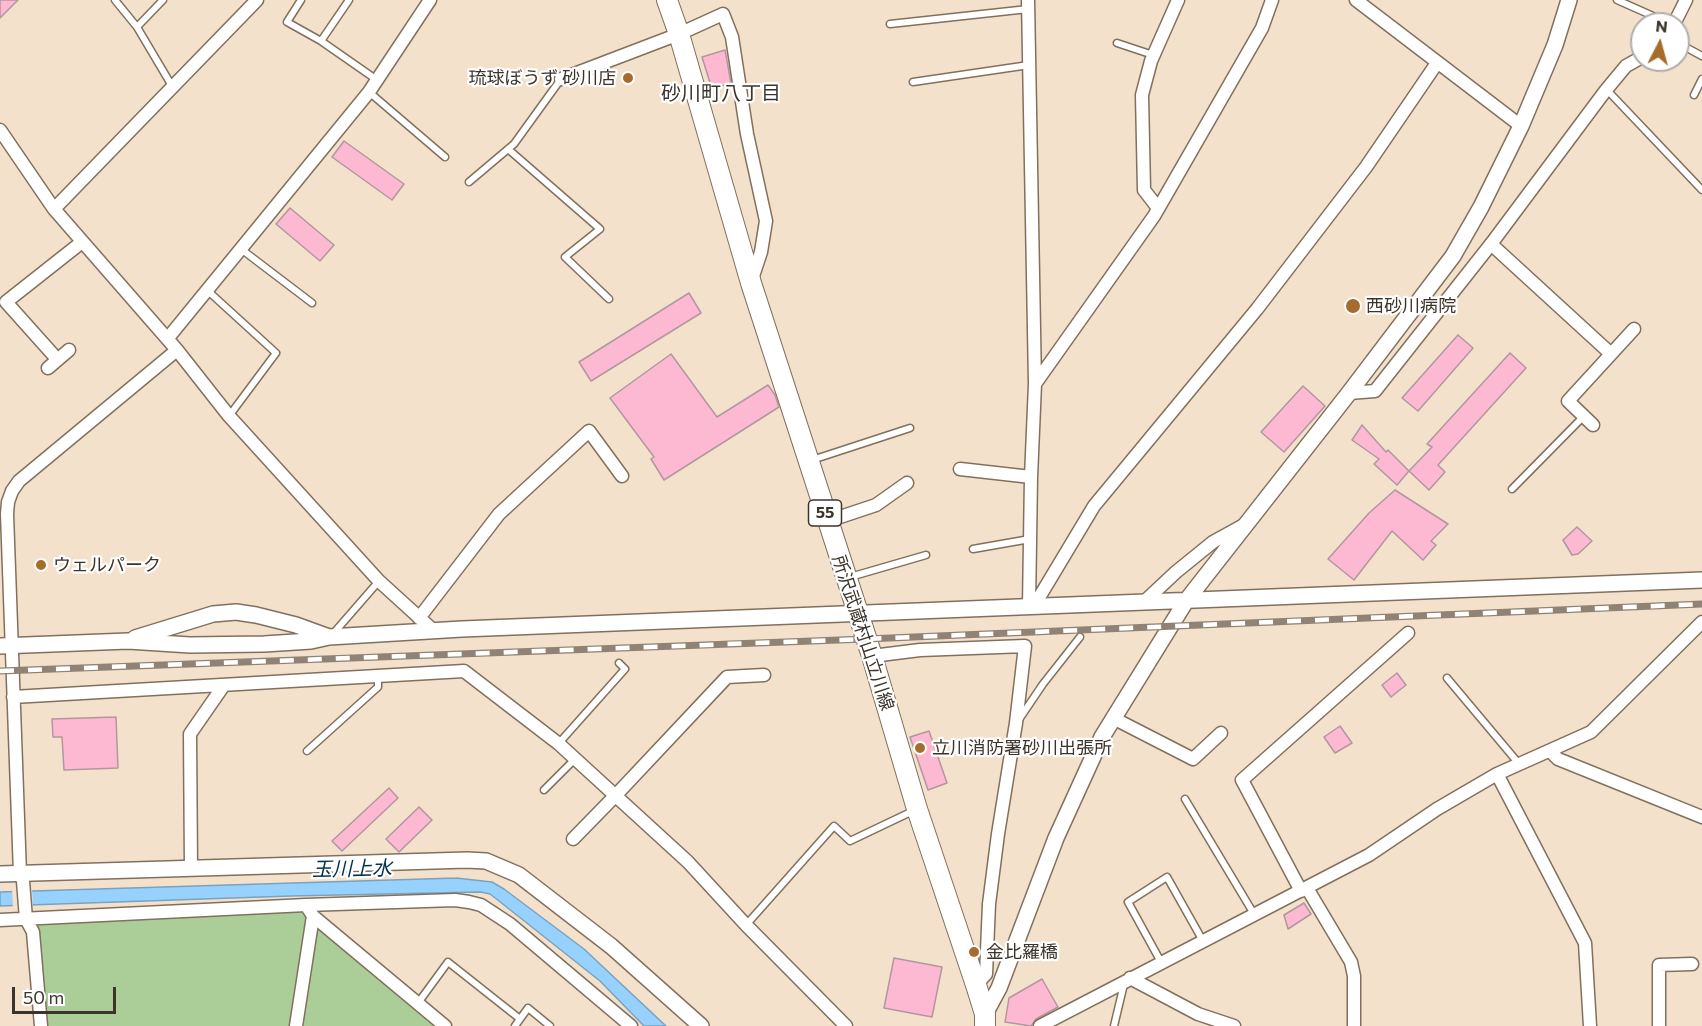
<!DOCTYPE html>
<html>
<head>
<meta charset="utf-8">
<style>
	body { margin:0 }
	#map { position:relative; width:1702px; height:1026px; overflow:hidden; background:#f4e1cc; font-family:Commissioner,sans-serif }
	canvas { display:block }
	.north { position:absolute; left:1630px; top:12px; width:60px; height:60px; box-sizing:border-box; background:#fff; border:2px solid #b1aeaa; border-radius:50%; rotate:6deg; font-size:16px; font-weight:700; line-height:24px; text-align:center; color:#3b342b }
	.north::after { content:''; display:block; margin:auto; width:21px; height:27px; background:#a66c2c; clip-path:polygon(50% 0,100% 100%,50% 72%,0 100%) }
	.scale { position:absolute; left:12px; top:987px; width:104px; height:27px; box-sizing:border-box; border:3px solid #3b342b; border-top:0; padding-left:8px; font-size:18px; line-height:21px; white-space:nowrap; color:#3b342b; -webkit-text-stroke:4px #fff; paint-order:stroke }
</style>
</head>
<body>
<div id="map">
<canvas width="1702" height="1026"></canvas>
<div class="north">N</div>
<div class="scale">50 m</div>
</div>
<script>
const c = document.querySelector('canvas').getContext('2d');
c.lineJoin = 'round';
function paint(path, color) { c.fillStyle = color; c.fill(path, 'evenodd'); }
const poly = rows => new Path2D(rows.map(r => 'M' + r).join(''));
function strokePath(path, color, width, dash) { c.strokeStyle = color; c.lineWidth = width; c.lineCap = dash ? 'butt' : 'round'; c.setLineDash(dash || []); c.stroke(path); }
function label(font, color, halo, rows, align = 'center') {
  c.font = font + ' Commissioner,"Noto Sans JP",sans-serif'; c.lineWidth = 4.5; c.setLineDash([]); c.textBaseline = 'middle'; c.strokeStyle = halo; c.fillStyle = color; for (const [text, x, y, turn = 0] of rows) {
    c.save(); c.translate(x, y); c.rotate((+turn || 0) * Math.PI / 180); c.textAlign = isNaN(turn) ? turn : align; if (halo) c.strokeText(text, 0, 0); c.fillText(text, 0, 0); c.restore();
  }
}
paint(poly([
	[304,910,440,1026,43,1026,31,915]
]), '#abce98');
const water = poly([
	[456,878,492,882,504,889,584,949,666,1026,644,1026,600,981,499,901,490,894,481,892,291,896,0,906,0,892,456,878]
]);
paint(water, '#97d1fd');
strokePath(water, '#7ba2be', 1.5);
paint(poly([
	[12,888,32,888,33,908,13,909]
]), '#f4e1cc');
const building = poly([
	[0,0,18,0,0,18,0,0],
	[725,50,731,83,712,89,702,57,725,50],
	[344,141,404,184,392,200,332,157,344,141],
	[290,208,334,245,320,261,276,224,290,208],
	[689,293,701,313,591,381,579,362,689,293],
	[1458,335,1473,348,1418,411,1402,398,1458,335],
	[1510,353,1526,368,1438,465,1445,472,1429,490,1409,471,1432,447,1427,444,1510,353],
	[671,354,717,417,768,385,775,395,779,407,664,480,651,459,654,457,610,398,671,354],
	[1303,386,1325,406,1284,452,1261,432,1303,386],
	[1362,425,1386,452,1388,450,1409,471,1397,485,1374,464,1379,459,1352,440,1362,425],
	[1395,490,1448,524,1431,541,1436,545,1423,560,1392,531,1354,580,1328,559,1369,513,1395,490],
	[1577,527,1592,541,1578,554,1572,555,1563,540,1577,527],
	[1397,673,1406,685,1391,697,1382,685,1397,673],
	[116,717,118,768,64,770,62,737,53,737,52,719,116,717],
	[1340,726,1352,743,1335,753,1324,737,1340,726],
	[929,731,947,783,928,790,910,737,929,731],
	[389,788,398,798,342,851,332,841,389,788],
	[419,807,432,820,399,852,386,839,419,807],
	[1304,903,1311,914,1288,929,1284,915,1304,903],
	[894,958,942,967,932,1017,884,1008,894,958],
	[1042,979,1058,1007,1036,1019,1031,1026,1005,1022,1009,998,1042,979]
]);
paint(building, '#feb9d2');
strokePath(building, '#b296a0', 1.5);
const service = poly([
	[115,0,137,27,172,86],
	[301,0,287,22,321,41,349,0],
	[1617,0,1671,24],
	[890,24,1028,9],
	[137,27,163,0],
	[321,41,377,80],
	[1117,43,1153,55],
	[1678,43,1702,56],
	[913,82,1029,65],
	[1607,90,1702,190],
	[369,92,445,157],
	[1694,95,1702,79],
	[508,149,600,229,565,257,609,299],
	[469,182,514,144,561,79],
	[241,249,312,303],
	[208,291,276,353,229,416],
	[812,460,910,428],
	[1512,489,1584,416],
	[973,549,1030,539],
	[850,577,926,555],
	[332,635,379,581],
	[1447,678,1520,765],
	[1020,718,1043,684,1080,637],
	[559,743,625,669,619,663],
	[307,751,378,687,378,676],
	[544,790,575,759],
	[1185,799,1254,914],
	[746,925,834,826,850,841,915,810],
	[1161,962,1128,902,1167,877,1203,941],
	[418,1003,448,962,520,1019],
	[515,1026,528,1008,550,1026],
	[1114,1026,1124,984]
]);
const minor = poly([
	[1028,0,1035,384,1031,477,1029,606],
	[1356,0,1521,126],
	[1674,24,1686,0],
	[561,79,679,34,723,14,732,37,747,134,766,221,761,252,751,282],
	[0,130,54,209,177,350,229,416,379,581,434,631],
	[1158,208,1144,190,1142,95,1151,61,1178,0],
	[54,209,257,0],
	[1491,244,1610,353],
	[168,338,369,92,430,0],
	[57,359,6,302,82,242],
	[48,368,69,350],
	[1035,384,1154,216,1262,28,1272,0],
	[1349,393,1375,391,1491,244,1606,90,1626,66,1642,57],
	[1593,425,1568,401,1634,329],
	[960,469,1031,477],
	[828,521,876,505,907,483],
	[1144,602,1176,572,1213,542,1242,526],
	[1034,606,1094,506,1257,309,1366,167,1437,63],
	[419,618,499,514,589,431,622,476],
	[872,656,920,650,1025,646,1016,723,998,834,989,904,986,974,976,985],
	[13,697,464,671,559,744,688,862,746,925,846,1026],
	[1113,718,1193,759,1221,733],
	[1550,751,1558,759,1702,817],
	[1497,774,1585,943,1590,1026],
	[573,839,616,795,727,677,764,675],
	[191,869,190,734,224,685],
	[1307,888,1351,962,1354,976,1354,1026],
	[1301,891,1242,780,1408,633],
	[306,905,313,916,445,1026],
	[0,920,306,905,455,900,469,902,481,905,510,924,631,1026],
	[1130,978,1198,1014,1234,1026],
	[41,1026,33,932,26,919,23,881,20,874,7,514,8,502,12,491,19,481,177,350],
	[296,1026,313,916],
	[1040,1026,1369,855,1437,809,1497,774,1591,732,1702,622],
	[1659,1026,1659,965,1692,964]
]);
const tertiary = poly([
	[135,638,213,614,236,612,256,615,296,625,329,637],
	[0,646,128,641,190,645,264,644,311,641,329,637,462,629,1702,580],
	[0,874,467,860,486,861,519,875,611,946,701,1026],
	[985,1014,999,988,1056,838,1102,737,1186,601,1349,393,1453,256,1481,207,1521,126,1555,45,1569,0]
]);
const primary = poly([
	[667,0,679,34,751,283,872,656,917,809,976,985,985,1014,985,1026]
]);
strokePath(service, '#81705d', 9);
strokePath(minor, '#81705d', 15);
strokePath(tertiary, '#81705d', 18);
strokePath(primary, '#81705d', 22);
strokePath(service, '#fff', 6);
strokePath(minor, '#fff', 12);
strokePath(tertiary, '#fff', 15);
strokePath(primary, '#fff', 20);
const rail = poly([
	[0,671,866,639,1702,604]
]);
strokePath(rail, '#908375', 7);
strokePath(rail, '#fff', 4.5, [14]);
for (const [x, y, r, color] of [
	[628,78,6,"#a66c2c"],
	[1353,306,8,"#a66c2c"],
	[41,565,6,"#a66c2c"],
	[920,748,6,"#a66c2c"],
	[974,952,6,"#a66c2c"]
]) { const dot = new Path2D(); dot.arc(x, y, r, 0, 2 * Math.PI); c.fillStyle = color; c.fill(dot); strokePath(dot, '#fff', 2); }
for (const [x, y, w] of [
	[825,513,33]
]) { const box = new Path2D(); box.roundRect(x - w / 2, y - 13, w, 26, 4.5); c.fillStyle = '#fff'; c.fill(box); strokePath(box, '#3b342b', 1.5); }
label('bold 16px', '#3b342b', null, [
	["55",825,513]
]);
label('18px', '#3b342b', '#fff', [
	["琉球ぼうず 砂川店",616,78,"right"],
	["西砂川病院",1366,306],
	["ウェルパーク",53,565],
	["立川消防署砂川出張所",932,748],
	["金比羅橋",986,952]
], 'left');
label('18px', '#3b342b', '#fff', [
	["所沢武蔵村山立川線",863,633,72]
]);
label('20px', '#3b342b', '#fff', [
	["砂川町八丁目",721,93]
]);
label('italic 20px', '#02324e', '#fff', [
	["玉川上水",352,869,-1]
]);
</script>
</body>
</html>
